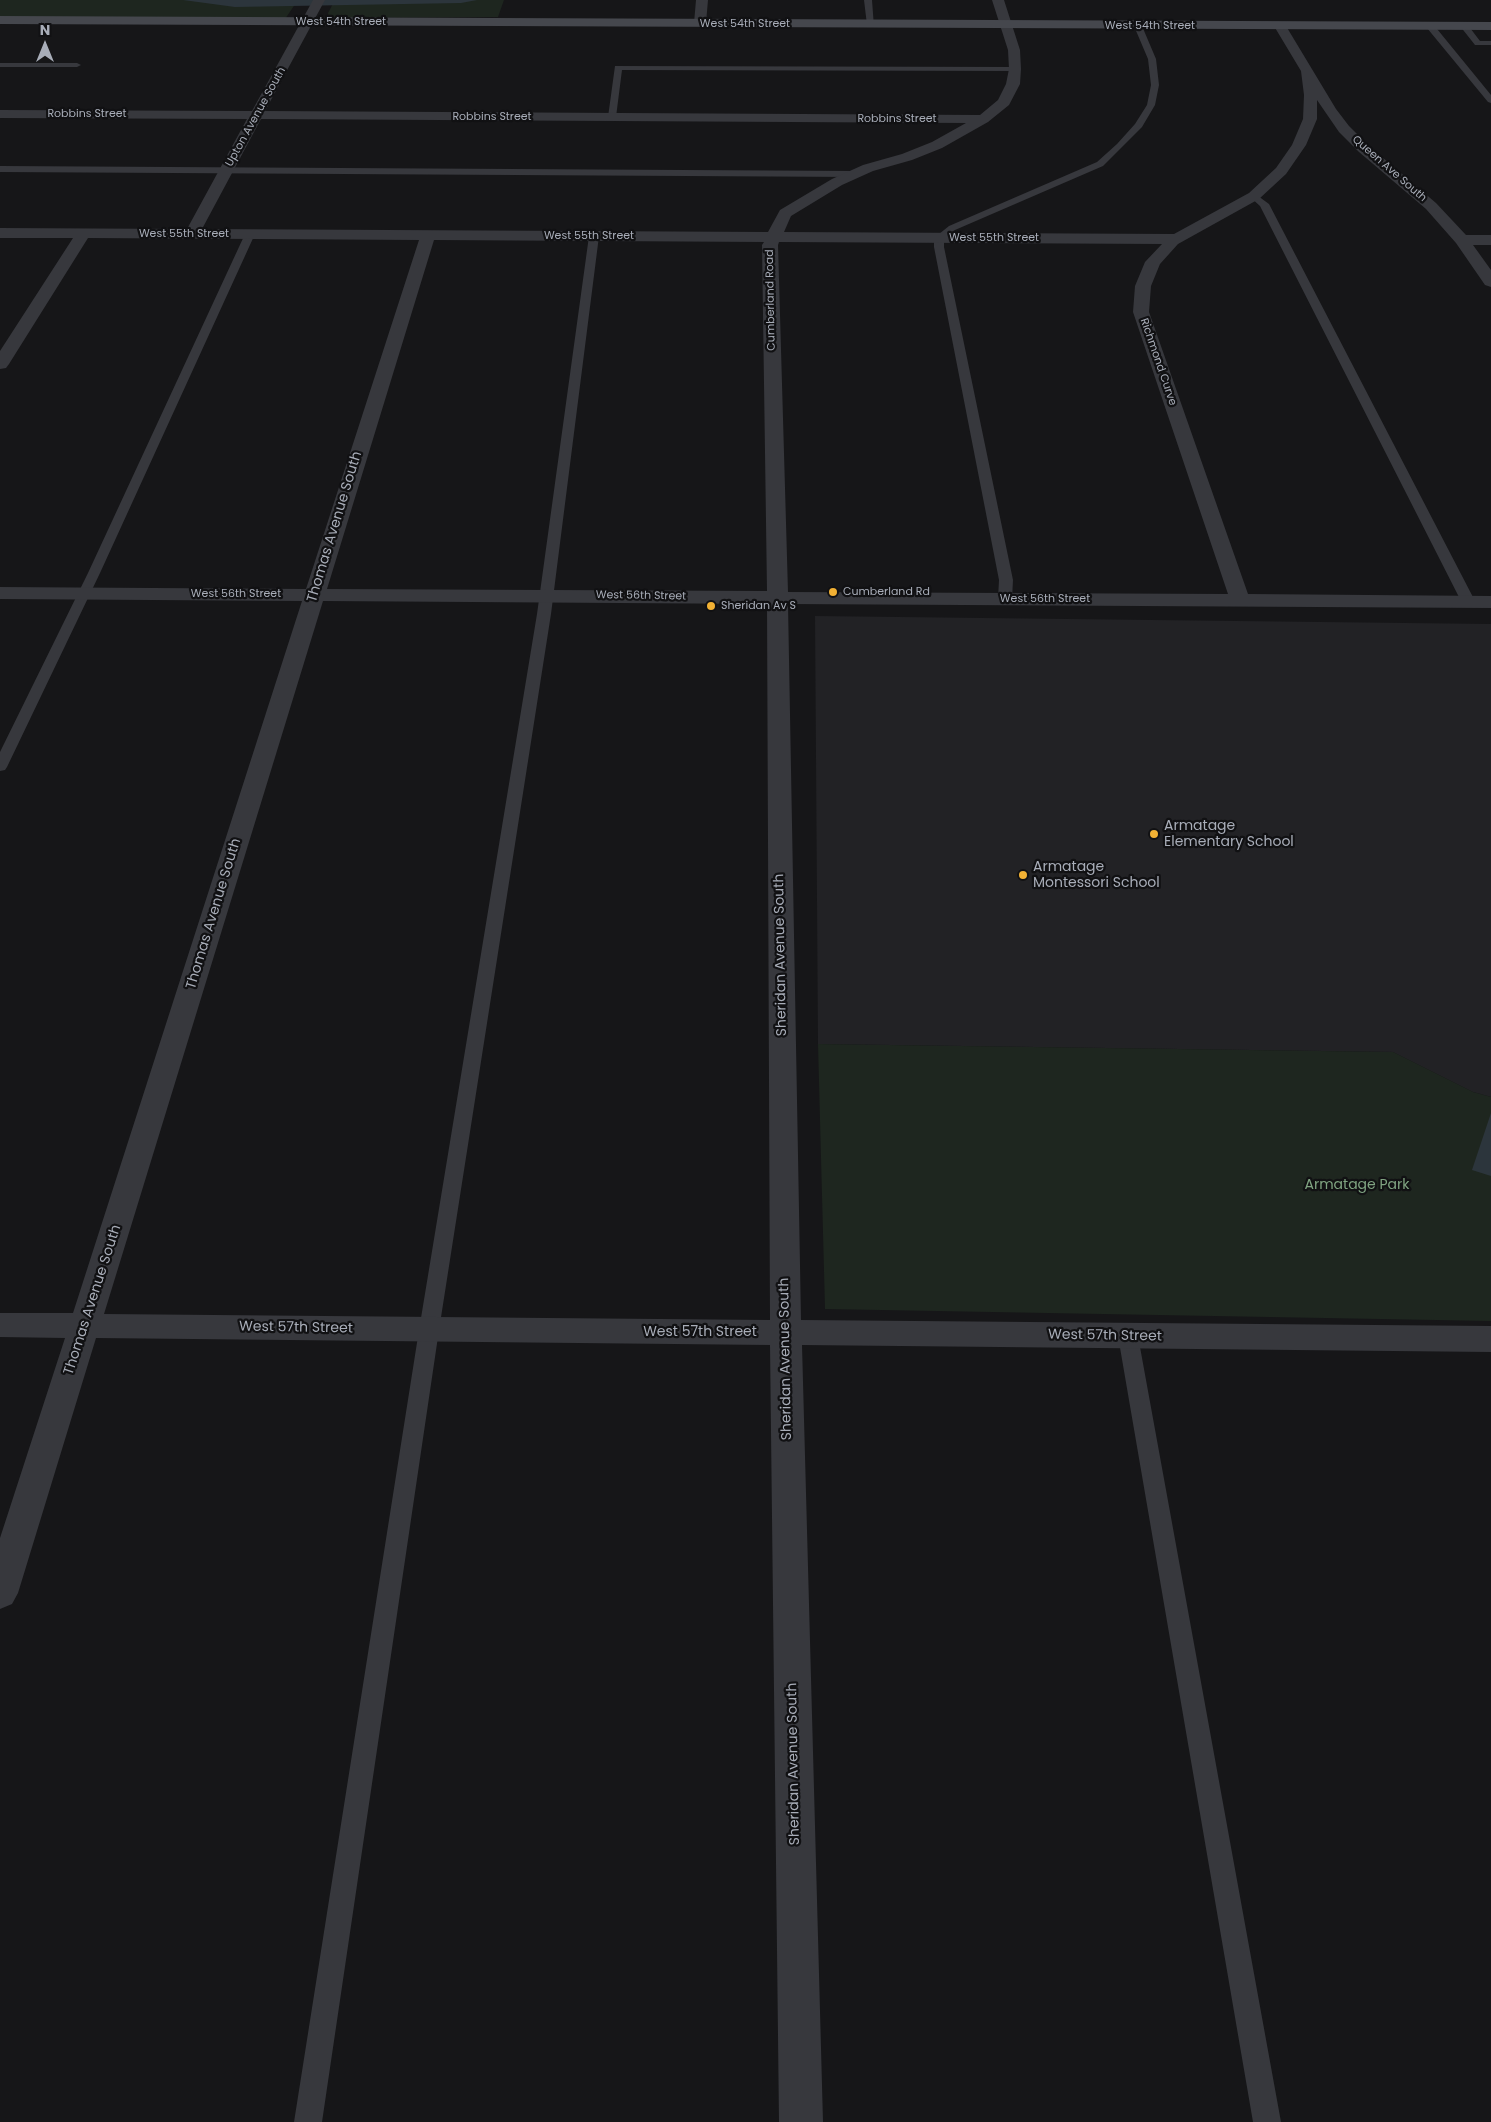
<!DOCTYPE html>
<html>
<head>
<meta charset="utf-8">
<style>
	body { margin:0 }
	#map { position:relative; width:1491px; height:2122px; overflow:hidden; background:#161618; font-family:Poppins,sans-serif }
	canvas { display:block }
	.north { position:absolute; left:20px; top:20px; width:50px; height:50px; -webkit-text-stroke:4px #111113; paint-order:stroke; rotate:0deg; font-size:14px; font-weight:700; line-height:20px; text-align:center; color:#a8adb8 }
	.north::after { content:''; display:block; margin:auto; width:18px; height:22px; background:#a8adb8; clip-path:polygon(50% 0,100% 100%,50% 72%,0 100%) }
</style>
</head>
<body>
<div id="map">
<canvas width="1491" height="2122"></canvas>
<div class="north">N</div>
</div>
<script>
const c = document.querySelector('canvas').getContext('2d');
c.lineJoin = 'round';
function paint(path, color) { c.fillStyle = color; c.fill(path, 'evenodd'); }
const poly = rows => new Path2D(rows.map(r => 'M' + r).join(''));
function strokePath(path, color, width, dash) { c.strokeStyle = color; c.lineWidth = width; c.lineCap = dash ? 'butt' : 'round'; c.setLineDash(dash || []); c.stroke(path); }
function label(font, color, halo, rows, align = 'center') {
  c.font = font + ' Poppins,sans-serif'; c.lineWidth = 4.5; c.setLineDash([]); c.textBaseline = 'middle'; c.strokeStyle = halo; c.fillStyle = color; for (const [text, x, y, turn = 0] of rows) {
    c.save(); c.translate(x, y); c.rotate((+turn || 0) * Math.PI / 180); c.textAlign = isNaN(turn) ? turn : align; if (halo) c.strokeText(text, 0, 0); c.fillText(text, 0, 0); c.restore();
  }
}
paint(poly([
	[815,616,1491,624,1491,1097,1473,1092,1393,1052,818,1044]
]), '#222225');
paint(poly([
	[0,0,298,0,285,19,0,18],
	[335,0,504,0,498,17,329,18,328,13],
	[818,1044,1393,1052,1473,1092,1491,1097,1491,1321,825,1309]
]), '#1e261f');
paint(poly([
	[183,0,477,0,461,3,235,7],
	[1491,1113,1491,1176,1472,1170]
]), '#2c353c');
paint(poly([
	[864,0,872,0,874,27,867,25,864,0],
	[1135,24,1142,26,1156,59,1159,85,1155,105,1142,127,1103,166,955,230,944,239,944,247,1013,580,1012,599,1005,603,998,599,999,580,934,247,934,238,949,226,1097,162,1117,144,1135,124,1147,105,1151,85,1148,59,1134,26,1135,24],
	[1427,24,1433,24,1491,95,1491,103,1488,102,1427,28,1427,24],
	[1461,24,1467,24,1480,41,1491,41,1491,45,1475,45,1460,26,1461,24],
	[0,63,77,63,81,65,77,67,0,67,0,63],
	[615,66,1015,67,1019,69,1015,71,622,70,616,117,612,120,608,117,615,66],
	[0,166,856,171,861,174,856,177,0,172,0,166],
	[1254,193,1269,204,1475,601,1473,604,1463,604,1461,601,1260,206,1249,196,1254,193],
	[250,231,255,234,100,573,7,767,5,770,0,771,0,752,88,573,245,234,250,231],
	[594,233,599,236,551,614,439,1330,322,2122,294,2122,419,1330,537,614,589,236,594,233],
	[1128,1328,1135,1330,1138,1336,1281,2122,1253,2122,1118,1336,1121,1330,1128,1328]
]), '#37383d');
paint(poly([
	[313,0,325,0,265,111,980,115,998,100,1006,84,1009,69,1008,50,992,0,1004,0,1020,50,1021,69,1020,84,1009,105,988,122,942,148,912,160,873,171,842,185,791,216,784,232,1174,234,1249,193,1276,168,1292,145,1303,119,1304,95,1301,71,1274,26,1280,22,1286,26,1336,109,1349,126,1369,146,1436,203,1466,235,1491,235,1491,245,1473,245,1491,270,1491,287,1485,285,1456,243,1426,209,1359,152,1339,132,1317,100,1317,119,1306,145,1286,174,1259,199,1178,244,1160,264,1151,286,1149,312,1248,594,1491,596,1491,608,788,604,801,1320,1491,1326,1491,1352,802,1345,823,2122,779,2122,770,1345,96,1338,18,1593,12,1604,0,1609,0,1538,65,1338,0,1337,0,1313,73,1313,302,601,0,599,0,587,306,589,419,240,88,238,9,364,6,368,0,369,0,351,73,238,0,238,0,228,187,229,247,119,0,118,0,110,252,111,313,0],
	[261,119,966,123,932,142,902,154,863,165,832,179,780,210,768,232,202,229,261,119],
	[434,240,764,242,762,245,767,591,327,589,434,240],
	[779,242,1162,244,1145,262,1135,286,1133,312,1228,594,788,592,778,245,779,242],
	[323,601,767,604,770,1320,104,1314,323,601],
	[696,0,708,0,706,23,700,27,694,23,696,0]
]), '#37383d');
paint(poly([
	[0,16,1491,22,1491,30,0,24,0,16]
]), '#45474d');
for (const [x, y, r, color] of [
	[833,592,5,"#f2b134"],
	[711,606,5,"#f2b134"],
	[1154,834,5,"#f2b134"],
	[1023,875,5,"#f2b134"]
]) { const dot = new Path2D(); dot.arc(x, y, r, 0, 2 * Math.PI); c.fillStyle = color; c.fill(dot); strokePath(dot, '#111113', 2); }
label('11px', '#a8adb8', '#111113', [
	["West 54th Street",341,22],
	["West 54th Street",745,24],
	["West 54th Street",1150,26],
	["Robbins Street",87,114],
	["Upton Avenue South",256,117,-61],
	["Robbins Street",492,117],
	["Robbins Street",897,119],
	["Queen Ave South",1389,169,41],
	["West 55th Street",184,234],
	["West 55th Street",589,236],
	["West 55th Street",994,238],
	["Cumberland Road",771,300,-91],
	["Richmond Curve",1158,362,71],
	["West 56th Street",236,594],
	["West 56th Street",641,596,1],
	["West 56th Street",1045,599]
]);
label('11px', '#a8adb8', '#111113', [
	["Cumberland Rd",843,592],
	["Sheridan Av S",721,606]
], 'left');
label('14px', '#a8adb8', '#111113', [
	["Thomas Avenue South",335,527,-73],
	["Thomas Avenue South",214,914,-73],
	["Sheridan Avenue South",781,955,-91],
	["Thomas Avenue South",93,1300,-72],
	["West 57th Street",296,1328,1],
	["West 57th Street",700,1332],
	["West 57th Street",1105,1336,1],
	["Sheridan Avenue South",786,1359,-91],
	["Sheridan Avenue South",794,1764,-91]
]);
label('14px', '#a8adb8', '#111113', [
	["Armatage",1164,826],
	["Elementary School",1164,842],
	["Armatage",1033,867],
	["Montessori School",1033,883]
], 'left');
label('14px', '#7fa381', '#111113', [
	["Armatage Park",1357,1185]
]);
</script>
</body>
</html>
